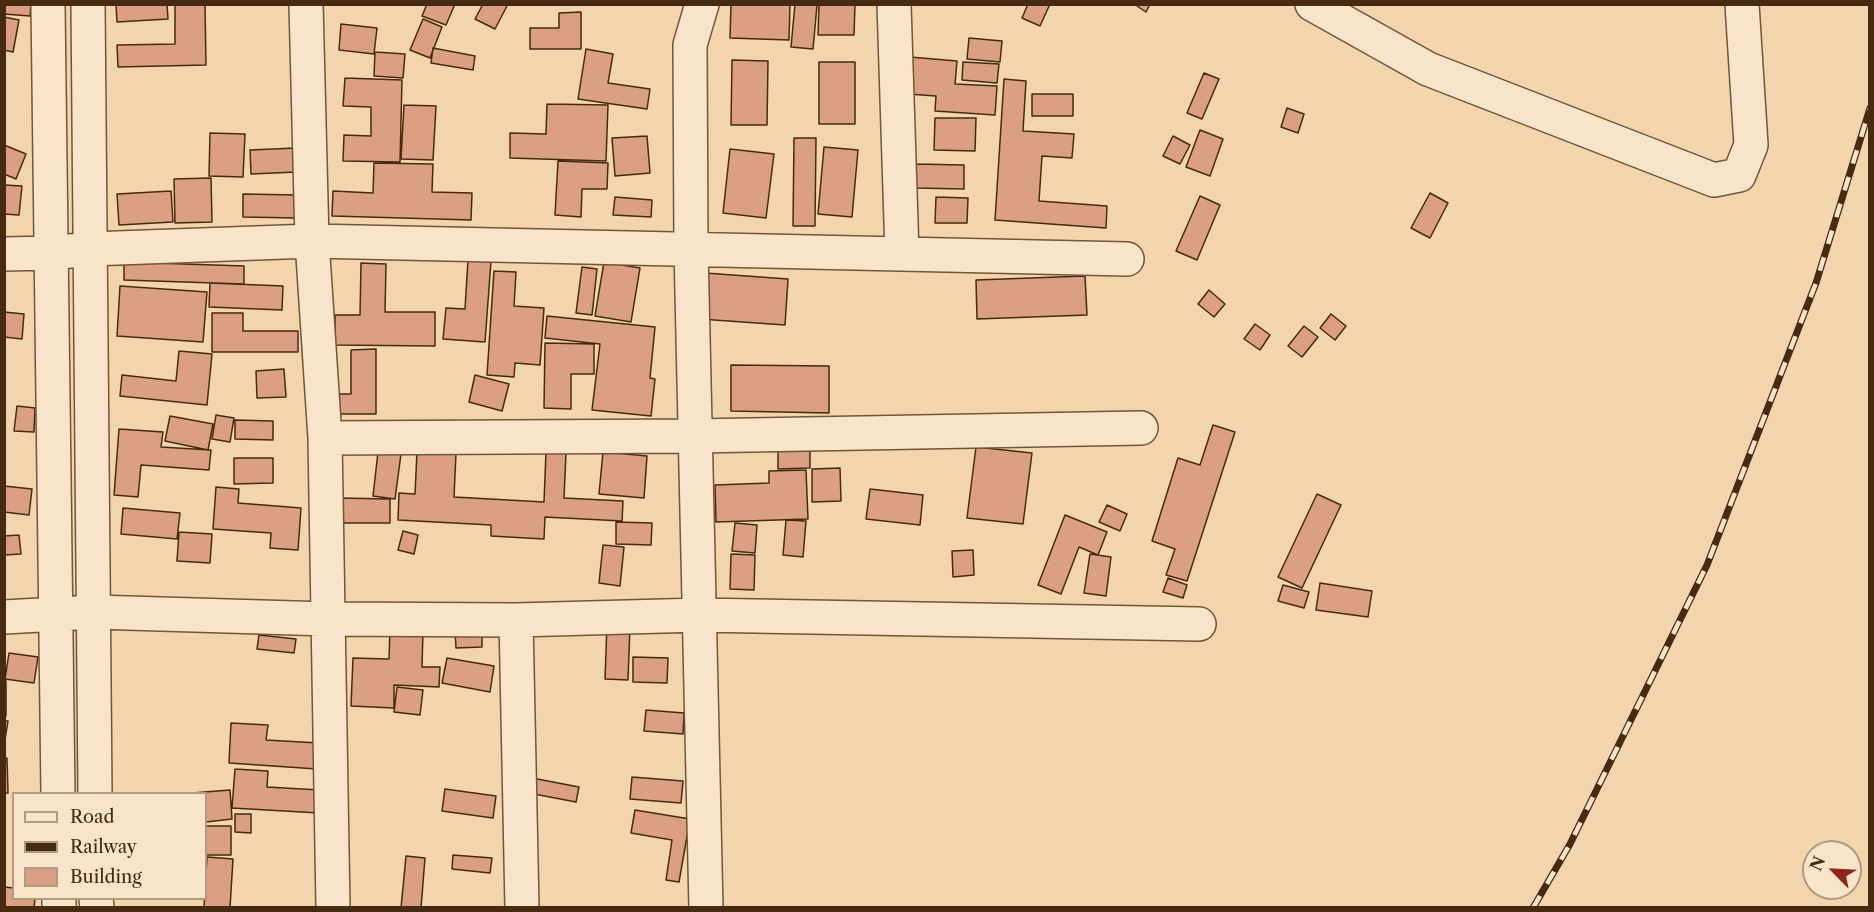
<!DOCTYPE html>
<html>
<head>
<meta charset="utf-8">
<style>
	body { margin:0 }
	#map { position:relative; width:1874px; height:912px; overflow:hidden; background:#f2d5ad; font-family:"Libre Caslon Text",serif }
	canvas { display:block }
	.frame { position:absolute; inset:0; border:6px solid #462b10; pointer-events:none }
	.legend { position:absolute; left:12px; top:792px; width:195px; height:108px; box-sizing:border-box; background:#f7e4ca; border:2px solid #b09a80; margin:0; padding:8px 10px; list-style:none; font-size:18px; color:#462b10 }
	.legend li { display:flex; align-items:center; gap:12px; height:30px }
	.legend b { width:30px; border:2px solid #b09a80 }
	.north { position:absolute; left:1802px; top:840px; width:60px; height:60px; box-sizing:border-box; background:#f7e4ca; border:2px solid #b09a80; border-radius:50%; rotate:294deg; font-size:16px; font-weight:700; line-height:24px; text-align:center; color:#462b10 }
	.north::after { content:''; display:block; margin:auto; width:21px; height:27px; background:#8f2418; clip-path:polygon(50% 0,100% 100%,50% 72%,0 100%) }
</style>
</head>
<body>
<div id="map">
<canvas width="1874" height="912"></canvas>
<div class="frame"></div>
<ul class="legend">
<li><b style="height:8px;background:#f7e4ca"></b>Road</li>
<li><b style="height:8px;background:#462b10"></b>Railway</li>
<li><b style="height:16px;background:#db9f83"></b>Building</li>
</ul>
<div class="north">N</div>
</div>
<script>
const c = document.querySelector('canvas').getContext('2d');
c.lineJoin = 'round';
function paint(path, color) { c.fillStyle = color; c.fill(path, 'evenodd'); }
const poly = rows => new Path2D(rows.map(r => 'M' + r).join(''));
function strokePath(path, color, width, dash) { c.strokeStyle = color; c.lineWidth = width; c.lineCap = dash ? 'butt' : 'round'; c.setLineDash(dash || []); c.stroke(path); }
const building = poly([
	[5,4,31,4,30,16,4,14,5,4],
	[167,4,168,19,117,22,116,5,167,4],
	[175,4,205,4,206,65,118,67,117,45,175,44,175,4],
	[427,4,455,4,446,25,422,16,427,4],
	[483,4,508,4,495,29,475,19,483,4],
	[731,4,790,4,789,40,730,38,731,4],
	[795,4,817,5,813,49,791,47,795,4],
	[819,4,855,4,854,35,818,35,819,4],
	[1028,4,1050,4,1040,26,1022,18,1028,4],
	[1134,4,1150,4,1146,12,1134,4],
	[581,12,581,49,530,49,530,28,559,28,559,13,581,12],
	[4,17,19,20,13,52,4,50,4,17],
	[423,19,442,27,430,58,410,50,423,19],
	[341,24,377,28,374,54,339,50,341,24],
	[969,38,1002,41,1000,62,967,59,969,38],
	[433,48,475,56,473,70,431,63,433,48],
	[586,49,613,54,608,83,650,89,647,109,578,99,586,49],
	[375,52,405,54,403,78,374,76,375,52],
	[910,57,957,61,955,84,997,86,995,115,935,111,936,96,908,94,910,57],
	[732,60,768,61,767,125,731,125,732,60],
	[819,62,855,62,855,124,819,124,819,62],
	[963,62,999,64,997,83,962,80,963,62],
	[1204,73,1219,79,1202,119,1187,113,1204,73],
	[345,78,402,80,400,162,343,161,344,135,371,136,371,107,343,106,345,78],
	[1004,79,1026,81,1023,131,1074,134,1072,158,1042,156,1039,201,1107,206,1106,228,995,220,1004,79],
	[1032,94,1073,94,1073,116,1032,116,1032,94],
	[547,104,608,105,606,161,510,158,510,133,546,134,547,104],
	[404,105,436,106,433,160,401,159,404,105],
	[1287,108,1304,114,1298,133,1281,127,1287,108],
	[935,118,976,118,975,151,934,150,935,118],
	[1200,130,1223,139,1210,176,1186,167,1200,130],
	[210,133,245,134,243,177,209,176,210,133],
	[647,136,650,173,615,176,612,138,647,136],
	[1173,136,1190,145,1180,164,1163,156,1173,136],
	[794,138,816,138,815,226,793,226,794,138],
	[4,145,26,154,16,179,4,174,4,145],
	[824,147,858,150,852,217,818,214,824,147],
	[296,148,297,172,251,174,250,150,296,148],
	[730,149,774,154,766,218,723,213,730,149],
	[558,161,608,163,607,189,582,189,581,217,555,215,558,161],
	[374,163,433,164,432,192,472,193,471,220,332,216,333,191,373,193,374,163],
	[916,164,964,165,964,189,915,188,916,164],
	[211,178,212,222,175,223,174,179,211,178],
	[4,185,22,186,19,215,4,214,4,185],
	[171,191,173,222,119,225,117,194,171,191],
	[1430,193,1448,203,1430,238,1411,228,1430,193],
	[243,194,297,195,297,218,243,217,243,194],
	[1200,196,1220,205,1197,260,1176,251,1200,196],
	[615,197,652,200,651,217,613,215,615,197],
	[936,197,968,198,967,223,935,223,936,197],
	[468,260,491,261,485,342,443,339,446,308,465,309,468,260],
	[124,262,244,266,244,284,124,280,124,262],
	[604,262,640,268,631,322,595,316,604,262],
	[361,263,386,264,385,312,435,312,435,346,335,345,335,315,360,315,361,263],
	[582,267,597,269,592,315,576,313,582,267],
	[494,271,516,272,514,306,544,308,540,365,515,363,514,377,487,375,494,271],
	[705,273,788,279,785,325,700,319,705,273],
	[1085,276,1087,315,977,319,976,280,1085,276],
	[210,283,283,286,282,310,209,307,210,283],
	[120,286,207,292,203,342,117,336,120,286],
	[1209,290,1225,304,1214,317,1198,304,1209,290],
	[4,312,24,314,22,339,4,337,4,312],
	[212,313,243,313,243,331,298,331,298,352,212,352,212,313],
	[1331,314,1346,326,1335,340,1320,328,1331,314],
	[547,316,655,327,650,378,655,379,651,416,592,410,600,344,545,338,547,316],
	[1255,324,1270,335,1260,350,1244,339,1255,324],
	[1304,326,1318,337,1302,357,1288,346,1304,326],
	[545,343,594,344,594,374,571,374,571,409,544,408,545,343],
	[376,349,376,414,335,414,335,394,351,394,351,350,376,349],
	[179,351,212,354,207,405,120,396,122,375,176,381,179,351],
	[731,365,829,366,829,413,731,411,731,365],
	[284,369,286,397,257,398,256,371,284,369],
	[475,375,509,384,502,411,469,402,475,375],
	[17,406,35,408,34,432,14,431,17,406],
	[216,415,234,418,230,442,212,439,216,415],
	[170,416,213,424,208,450,165,441,170,416],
	[235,420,273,421,273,440,235,439,235,420],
	[1213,425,1235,432,1187,581,1166,575,1175,549,1152,541,1178,458,1200,465,1213,425],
	[119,429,163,432,161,447,211,450,209,470,141,465,138,497,114,495,119,429],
	[810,447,810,468,778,469,778,448,810,447],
	[976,447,1032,453,1023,524,967,518,976,447],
	[417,451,456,453,454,497,544,502,546,452,566,453,564,498,623,501,622,521,545,517,544,539,491,536,491,525,398,520,399,493,415,494,417,451],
	[378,452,401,454,395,499,373,496,378,452],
	[603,452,647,456,644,498,599,494,603,452],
	[234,458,273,458,273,483,234,484,234,458],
	[840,468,841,501,812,502,812,469,840,468],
	[806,470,808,519,716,522,715,485,769,483,769,471,806,470],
	[4,486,32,489,29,515,4,512,4,486],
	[216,487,239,489,238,503,301,508,298,550,270,548,271,533,213,529,216,487],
	[870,489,923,495,920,525,866,519,870,489],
	[1317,494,1341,505,1302,588,1278,577,1317,494],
	[338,498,390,499,390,523,338,523,338,498],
	[1107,505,1127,514,1120,531,1099,522,1107,505],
	[123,508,180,513,177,539,121,534,123,508],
	[1065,515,1107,532,1098,555,1079,547,1061,594,1038,585,1065,515],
	[786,520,806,521,803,557,783,555,786,520],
	[616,522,652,523,651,545,616,544,616,522],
	[735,523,757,525,755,553,732,551,735,523],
	[403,531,418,535,414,554,398,550,403,531],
	[179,532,212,534,210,563,177,561,179,532],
	[19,535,21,554,4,555,4,536,19,535],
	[603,545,624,547,620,586,599,583,603,545],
	[973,550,974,575,953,577,952,551,973,550],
	[731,554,755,555,754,590,730,589,731,554],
	[1090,554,1111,557,1106,596,1084,593,1090,554],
	[1168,578,1187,585,1183,598,1163,592,1168,578],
	[1320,583,1372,591,1368,617,1316,610,1320,583],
	[1283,585,1309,592,1304,608,1278,601,1283,585],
	[607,624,630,626,628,680,605,679,607,624],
	[390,629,423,630,422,667,440,667,439,687,394,685,394,708,351,706,353,658,389,659,390,629],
	[482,631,482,647,456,648,455,632,482,631],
	[259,635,296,639,294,653,257,649,259,635],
	[9,653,38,657,34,683,5,679,9,653],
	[633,657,668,658,667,683,633,682,633,657],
	[447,658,494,666,490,692,442,683,447,658],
	[4,681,6,681,6,716,4,716,4,681],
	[397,687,423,690,420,715,394,712,397,687],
	[646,710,684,713,683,734,644,731,646,710],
	[4,721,8,721,4,746,4,721],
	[231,723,268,725,266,740,319,743,317,769,229,763,231,723],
	[4,758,7,758,8,793,4,793,4,758],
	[235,769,268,771,267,787,320,790,319,813,232,808,235,769],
	[632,777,683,781,681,803,630,799,632,777],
	[532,778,579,787,576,802,529,793,532,778],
	[445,789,496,796,493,818,442,811,445,789],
	[230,790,232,819,206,822,206,794,192,793,230,790],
	[635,810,690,819,679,882,666,880,672,840,631,833,635,810],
	[235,814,251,814,251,833,235,832,235,814],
	[206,826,231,826,231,855,206,855,206,826],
	[453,855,492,858,490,873,452,869,453,855],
	[406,856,425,858,421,908,401,908,406,856],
	[207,857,233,859,230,908,204,908,207,857],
	[4,887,14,888,14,898,35,898,34,908,4,908,4,887]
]);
paint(building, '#db9f83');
strokePath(building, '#462b10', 1.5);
const minor = poly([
	[48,4,58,794],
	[88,4,95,794],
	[306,4,312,241,325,438,333,908],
	[702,4,690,45,691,249,706,908],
	[894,4,902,254],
	[1312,4,1428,69,1714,180,1739,175,1751,145,1742,4],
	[4,254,51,253,90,249,312,241,1127,259],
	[325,438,695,436,1141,428],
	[4,617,94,612,328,619,516,620,700,615,1199,624],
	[516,620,522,908],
	[59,898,59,908],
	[96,898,97,908]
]);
strokePath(minor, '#715637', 36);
strokePath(minor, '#f7e4ca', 33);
const rail = poly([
	[1533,908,1570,844,1707,565,1816,283,1870,108]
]);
strokePath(rail, '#462b10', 7);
strokePath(rail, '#f7e4ca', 4.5, [14]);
</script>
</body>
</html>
